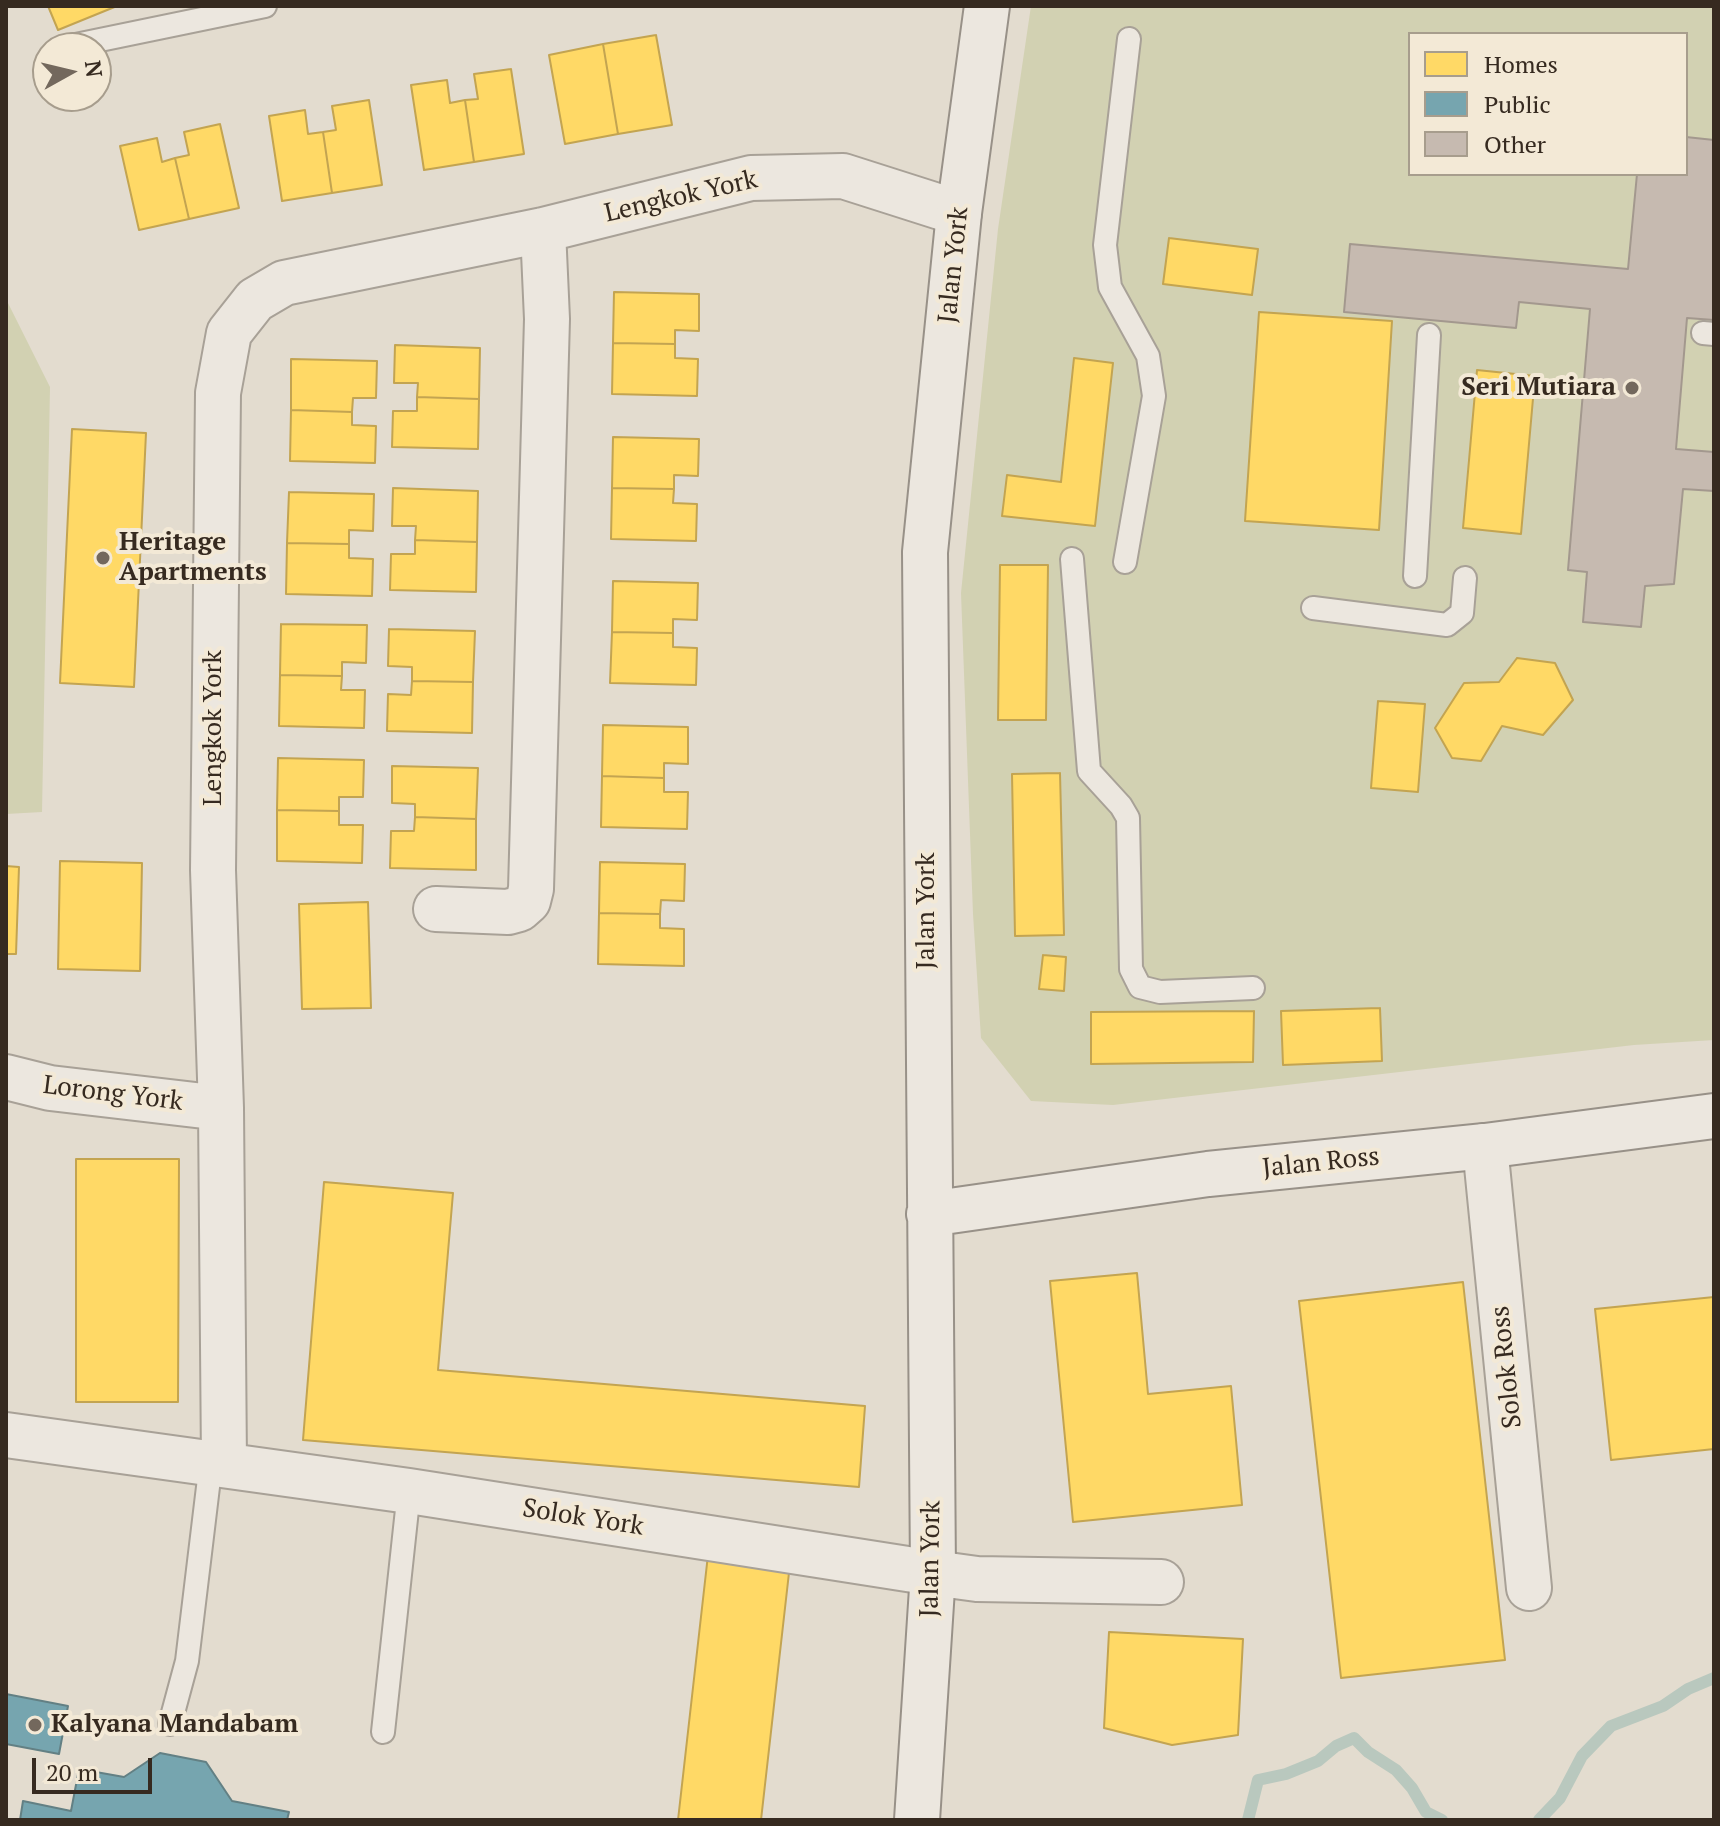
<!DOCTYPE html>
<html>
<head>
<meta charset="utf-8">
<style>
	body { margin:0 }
	#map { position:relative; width:1720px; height:1826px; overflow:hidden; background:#e3dccf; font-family:"PT Serif",serif }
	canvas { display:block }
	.frame { position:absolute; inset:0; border:8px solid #362a20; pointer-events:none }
	.legend { position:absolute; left:1408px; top:32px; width:280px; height:144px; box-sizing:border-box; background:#f3e9d6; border:2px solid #a79d8d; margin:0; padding:10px 14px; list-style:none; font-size:24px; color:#362a20 }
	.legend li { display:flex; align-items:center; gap:16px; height:40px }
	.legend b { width:40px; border:2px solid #a79d8d }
	.north { position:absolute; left:32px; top:32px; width:80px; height:80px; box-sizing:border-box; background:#f3e9d6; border:2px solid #a79d8d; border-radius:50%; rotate:82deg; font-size:22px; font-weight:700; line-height:32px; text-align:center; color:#362a20 }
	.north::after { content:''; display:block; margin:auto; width:28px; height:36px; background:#73685d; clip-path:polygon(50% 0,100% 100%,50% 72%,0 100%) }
	.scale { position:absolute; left:32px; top:1758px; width:120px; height:36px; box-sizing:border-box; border:4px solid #362a20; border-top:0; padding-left:10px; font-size:24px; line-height:28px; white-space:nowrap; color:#362a20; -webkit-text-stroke:6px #f3e9d6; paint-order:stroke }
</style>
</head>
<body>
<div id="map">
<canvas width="1720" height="1826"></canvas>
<div class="frame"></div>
<ul class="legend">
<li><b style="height:22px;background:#ffd966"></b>Homes</li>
<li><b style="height:22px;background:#76a5af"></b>Public</li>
<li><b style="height:22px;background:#c6bab0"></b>Other</li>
</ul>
<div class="north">N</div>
<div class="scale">20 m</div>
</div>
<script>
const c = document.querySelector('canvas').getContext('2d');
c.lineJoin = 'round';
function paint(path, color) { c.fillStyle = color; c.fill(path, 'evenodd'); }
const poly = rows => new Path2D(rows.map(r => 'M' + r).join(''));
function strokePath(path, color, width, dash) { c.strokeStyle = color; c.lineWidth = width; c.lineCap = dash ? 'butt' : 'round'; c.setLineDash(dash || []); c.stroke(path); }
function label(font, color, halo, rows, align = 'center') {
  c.font = font + ' "PT Serif",serif'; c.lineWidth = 8; c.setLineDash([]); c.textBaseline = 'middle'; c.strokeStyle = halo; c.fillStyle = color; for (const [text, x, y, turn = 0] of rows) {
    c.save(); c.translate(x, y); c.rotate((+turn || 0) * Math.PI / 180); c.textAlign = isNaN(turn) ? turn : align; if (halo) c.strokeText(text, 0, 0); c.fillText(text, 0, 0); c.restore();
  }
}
paint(poly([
	[1031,6,1714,6,1714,1040,1634,1045,1113,1105,1031,1101,981,1038,973,914,961,593,998,229],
	[1410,34,1686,34,1686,174,1410,174],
	[6,299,50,387,42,812,6,814]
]), '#d2d1b2');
const homes = poly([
	[48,6,117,6,58,30,48,6],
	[656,35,672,125,618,134,603,44,656,35],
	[603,44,618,134,565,144,549,55,603,44],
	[511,69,524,154,474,162,465,100,478,99,474,74,511,69],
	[447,80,450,103,465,100,474,162,424,170,411,85,447,80],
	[369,100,382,185,332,193,323,132,336,130,332,106,369,100],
	[305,110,308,134,323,132,332,193,282,201,269,116,305,110],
	[220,124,239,208,189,219,175,158,189,155,184,132,220,124],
	[157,138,162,162,175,158,189,219,139,230,120,146,157,138],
	[1169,238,1258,249,1252,295,1163,284,1169,238],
	[614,292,699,294,699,331,675,330,675,344,613,343,614,292],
	[1259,312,1392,321,1379,530,1245,521,1259,312],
	[613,343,675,344,675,358,698,359,697,396,612,394,613,343],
	[395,345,480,348,479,399,417,397,418,383,394,383,395,345],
	[1074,358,1113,363,1095,526,1002,516,1007,475,1061,482,1074,358],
	[291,359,377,361,376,398,353,398,352,412,291,410,291,359],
	[1477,370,1535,376,1521,534,1463,528,1477,370],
	[417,397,479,399,478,449,392,447,393,411,417,411,417,397],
	[291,410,352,412,352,425,376,426,375,463,290,461,291,410],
	[72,429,146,433,134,687,60,683,72,429],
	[613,437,699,439,698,476,674,475,674,489,612,488,613,437],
	[393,488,478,491,477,542,415,540,416,526,392,526,393,488],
	[612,488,674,489,673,503,697,504,696,541,611,539,612,488],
	[289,492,374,494,373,531,349,530,349,544,287,543,289,492],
	[415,540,477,542,476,592,390,590,391,554,415,554,415,540],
	[287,543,349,544,349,558,373,559,372,596,286,594,287,543],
	[1000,565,1048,565,1046,720,998,720,1000,565],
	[613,581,698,583,697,620,673,619,673,633,612,632,613,581],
	[281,624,367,625,366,663,342,662,342,676,280,675,281,624],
	[389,629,475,631,473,682,412,681,412,667,388,666,389,629],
	[612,632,673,633,673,647,697,648,696,685,610,683,612,632],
	[1517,658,1555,663,1573,700,1543,735,1502,726,1481,761,1452,758,1435,728,1464,683,1499,682,1517,658],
	[280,675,342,676,341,690,365,690,364,728,279,726,280,675],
	[412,681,473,682,472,733,387,731,388,694,411,695,412,681],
	[1378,701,1425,704,1418,792,1371,788,1378,701],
	[603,725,688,727,688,764,664,763,664,778,602,776,603,725],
	[278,758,364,760,363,797,339,797,339,811,277,810,278,758],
	[392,766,478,768,476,819,415,817,415,804,392,803,392,766],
	[1060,773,1064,935,1015,936,1012,774,1060,773],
	[602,776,664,778,664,792,688,792,687,829,601,827,602,776],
	[277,810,339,811,339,825,363,825,362,863,277,861,277,810],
	[415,817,476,819,476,870,390,868,391,831,414,831,415,817],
	[60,861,142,863,140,971,58,969,60,861],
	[600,862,685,864,684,901,661,900,660,914,599,913,600,862],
	[6,866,19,867,16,954,6,954,6,866],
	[368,902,371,1008,302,1009,299,904,368,902],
	[599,913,660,914,660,928,684,929,684,966,598,964,599,913],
	[1043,955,1066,957,1064,991,1039,989,1043,955],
	[1380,1008,1382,1061,1283,1065,1281,1011,1380,1008],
	[1254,1011,1253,1062,1091,1064,1091,1012,1254,1011],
	[76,1159,179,1159,178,1402,76,1402,76,1159],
	[324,1182,453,1193,438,1370,865,1406,859,1487,303,1440,324,1182],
	[1137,1273,1148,1394,1231,1386,1242,1505,1073,1522,1050,1281,1137,1273],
	[1463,1282,1505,1660,1341,1678,1299,1301,1463,1282],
	[1714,1297,1714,1449,1611,1460,1595,1309,1714,1297],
	[709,1546,791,1555,761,1820,678,1820,709,1546],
	[1109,1632,1243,1639,1238,1735,1172,1745,1104,1728,1109,1632]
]);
paint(homes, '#ffd966');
strokePath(homes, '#c3a451', 2);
const public = poly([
	[6,1694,68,1706,59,1754,6,1744,6,1694],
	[160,1753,206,1762,232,1801,289,1812,287,1820,20,1820,23,1801,71,1811,79,1769,124,1777,160,1753]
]);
paint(public, '#76a5af');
strokePath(public, '#638084', 2);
strokePath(poly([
	[1248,1820,1258,1780,1286,1774,1318,1761,1336,1746,1354,1738,1368,1752,1396,1770,1412,1788,1426,1812,1442,1820],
	[1539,1820,1560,1798,1582,1756,1611,1726,1663,1706,1688,1689,1714,1678]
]), '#b9c8be', 12);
const building = poly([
	[1686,137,1714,140,1714,320,1687,318,1676,449,1714,452,1714,491,1683,489,1674,584,1645,586,1641,627,1583,622,1587,572,1568,570,1590,309,1519,302,1516,328,1344,312,1350,244,1628,269,1637,174,1686,174,1686,137]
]);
paint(building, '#c6bab0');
strokePath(building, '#a3988e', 2);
const lane = poly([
	[66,47,265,6],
	[1703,333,1714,334],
	[1072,559,1089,771,1121,806,1128,818,1131,969,1140,987,1160,992,1253,988],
	[1125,562,1154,396,1148,356,1110,287,1105,245,1129,39],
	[1415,576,1429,335],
	[1313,608,1447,625,1462,613,1465,578],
	[170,1724,187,1661,211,1462],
	[383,1732,409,1491]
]);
const street = poly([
	[436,909,508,912,519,909,528,901,531,889,547,319,543,230],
	[6,1077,50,1088,221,1108],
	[1485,1146,1529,1588],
	[6,1435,409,1491,933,1573,977,1579,1161,1582],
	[224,1464,221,1108,213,870,218,393,229,333,255,300,284,283,543,230,751,178,843,176,959,213]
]);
const secondary = poly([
	[929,1214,1208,1174,1485,1146,1714,1116],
	[917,1820,933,1573,925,552,959,213,987,6]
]);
strokePath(lane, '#a8a197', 26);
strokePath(street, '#a8a197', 48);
strokePath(secondary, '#989188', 48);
strokePath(lane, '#ece7df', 22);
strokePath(street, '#ece7df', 44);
strokePath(secondary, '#ece7df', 44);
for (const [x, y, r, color] of [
	[1632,388,8,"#73685d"],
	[103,558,8,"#73685d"],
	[35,1725,8,"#73685d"]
]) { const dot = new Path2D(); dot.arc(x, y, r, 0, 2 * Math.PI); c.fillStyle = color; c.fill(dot); strokePath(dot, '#f3e9d6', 3); }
label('26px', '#362a20', '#f3e9d6', [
	["Lengkok York",681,197,-13],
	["Jalan York",954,265,-84],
	["Lengkok York",214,728,-90],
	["Jalan York",927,911,-90],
	["Lorong York",113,1094,7],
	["Jalan Ross",1321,1163,-6],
	["Solok Ross",1507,1367,-96],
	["Solok York",583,1518,9],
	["Jalan York",931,1559,-89]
]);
label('bold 26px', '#362a20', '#f3e9d6', [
	["Seri Mutiara",1616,388,"right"],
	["Heritage",119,543],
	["Apartments",119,573],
	["Kalyana Mandabam",51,1725]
], 'left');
</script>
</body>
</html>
